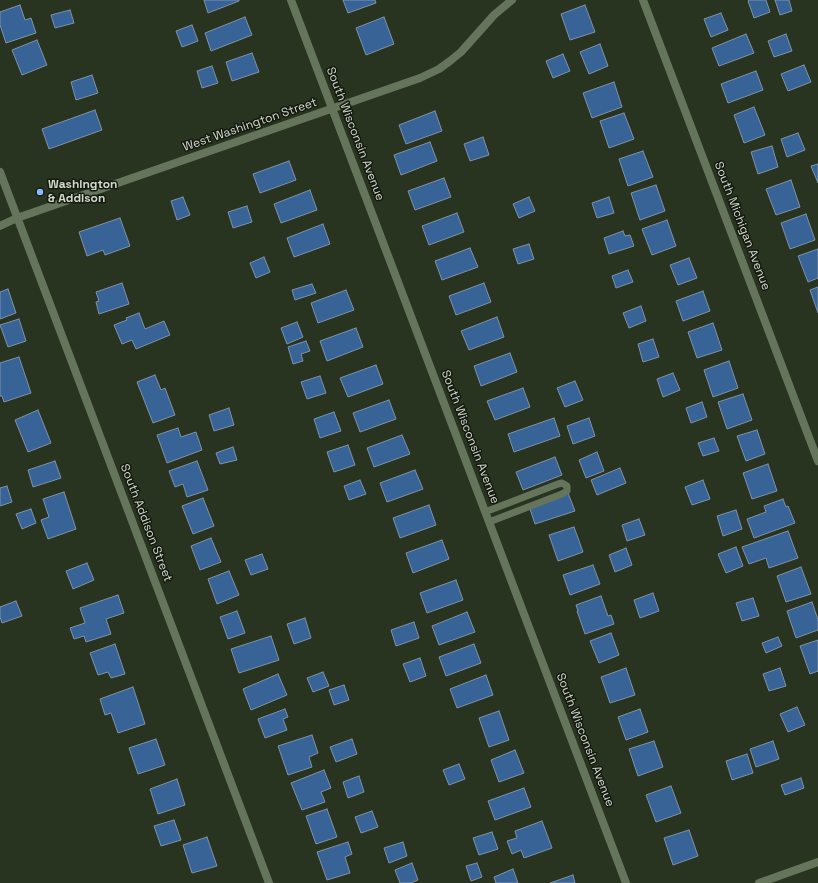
<!DOCTYPE html>
<html>
<head>
<meta charset="utf-8">
<style>
	body { margin:0 }
	canvas { display:block; background:#28341f }
</style>
</head>
<body>
<canvas width="818" height="883"></canvas>
<script>
const c = document.querySelector('canvas').getContext('2d');
c.lineJoin = 'round';
function paint(path, color) { c.fillStyle = color; c.fill(path, 'evenodd'); }
const poly = rows => new Path2D(rows.map(r => 'M' + r).join(''));
function strokePath(path, color, width, dash) { c.strokeStyle = color; c.lineWidth = width; c.lineCap = dash ? 'butt' : 'round'; c.setLineDash(dash || []); c.stroke(path); }
function label(font, color, halo, rows, align = 'center') {
  c.font = font + ' "Space Grotesk",sans-serif'; c.lineWidth = 3; c.setLineDash([]); c.textBaseline = 'middle'; c.strokeStyle = halo; c.fillStyle = color; for (const [text, x, y, turn = 0] of rows) {
    c.save(); c.translate(x, y); c.rotate((+turn || 0) * Math.PI / 180); c.textAlign = isNaN(turn) ? turn : align; if (halo) c.strokeText(text, 0, 0); c.fillText(text, 0, 0); c.restore();
  }
}
const building = poly([
	[204,0,239,0,239,1,208,13,204,0],
	[343,0,375,0,376,3,348,13,343,0],
	[749,0,766,0,770,12,754,18,748,1,749,0],
	[775,0,789,0,792,11,780,15,775,0],
	[20,5,25,20,31,18,36,33,6,43,0,25,0,12,20,5],
	[585,5,595,32,570,40,561,14,585,5],
	[70,10,74,23,55,28,51,15,70,10],
	[721,13,728,30,711,37,704,19,721,13],
	[245,17,252,35,211,51,205,33,245,17],
	[384,17,394,44,366,55,356,28,384,17],
	[192,25,198,41,182,47,176,31,192,25],
	[746,34,754,53,719,66,712,48,746,34],
	[786,34,792,51,774,57,768,41,786,34],
	[37,40,47,65,22,75,12,50,37,40],
	[600,44,608,66,589,74,580,52,600,44],
	[252,53,259,72,232,81,226,62,252,53],
	[563,54,570,71,553,78,546,61,563,54],
	[804,65,811,82,788,91,781,74,804,65],
	[212,66,218,83,202,88,197,71,212,66],
	[756,71,763,90,728,103,721,84,756,71],
	[92,75,98,93,76,100,71,82,92,75],
	[614,82,622,107,592,118,583,93,614,82],
	[754,107,765,135,744,143,734,115,754,107],
	[95,110,102,130,49,149,42,129,95,110],
	[435,111,442,131,406,144,399,125,435,111],
	[624,113,634,139,609,148,600,121,624,113],
	[798,133,805,150,787,157,781,139,798,133],
	[483,137,489,155,470,161,464,144,483,137],
	[430,142,437,161,401,175,394,155,430,142],
	[772,146,778,167,758,174,751,152,772,146],
	[643,151,653,177,628,186,619,159,643,151],
	[289,161,296,180,260,193,253,174,289,161],
	[818,164,818,183,811,166,818,164],
	[444,178,451,197,415,210,408,191,444,178],
	[791,180,800,207,776,215,766,189,791,180],
	[656,185,665,211,640,220,631,193,656,185],
	[310,190,317,210,281,223,274,204,310,190],
	[183,197,190,215,177,220,171,201,183,197],
	[529,197,535,211,519,218,513,204,529,197],
	[609,197,614,213,597,218,592,203,609,197],
	[247,206,252,222,233,228,228,212,247,206],
	[457,213,464,232,429,245,422,226,457,213],
	[806,214,815,240,790,249,781,223,806,214],
	[120,218,130,246,105,255,103,250,87,256,79,232,120,218],
	[667,220,676,246,652,255,642,229,667,220],
	[323,224,330,244,294,257,287,238,323,224],
	[623,231,625,236,630,235,634,246,609,254,604,238,623,231],
	[529,244,534,259,518,264,513,249,529,244],
	[470,248,478,267,442,280,435,261,470,248],
	[818,249,818,278,808,282,798,256,818,249],
	[264,257,270,272,256,278,250,263,264,257],
	[689,258,697,278,678,285,670,265,689,258],
	[628,270,633,282,616,288,612,276,628,270],
	[122,283,129,304,99,314,96,302,99,301,96,292,122,283],
	[484,283,491,302,456,315,449,296,484,283],
	[312,284,316,293,295,300,292,290,312,284],
	[818,287,818,313,810,290,818,287],
	[8,289,16,313,0,319,0,292,8,289],
	[346,290,354,310,318,323,311,303,346,290],
	[703,291,710,311,683,321,676,301,703,291],
	[641,306,646,321,629,328,623,313,641,306],
	[139,313,145,329,164,321,170,335,136,349,132,340,122,344,114,325,127,320,126,318,139,313],
	[497,317,504,337,469,350,461,331,497,317],
	[19,319,26,341,8,347,0,325,19,319],
	[297,322,303,337,287,344,281,328,297,322],
	[713,323,722,350,697,358,688,332,713,323],
	[356,328,363,347,327,361,320,341,356,328],
	[653,339,659,357,643,362,638,344,653,339],
	[306,341,310,351,301,354,303,361,293,364,288,347,306,341],
	[510,353,517,372,481,386,474,366,510,353],
	[19,357,31,393,4,402,2,396,0,396,0,363,19,357],
	[729,361,738,388,713,397,704,370,729,361],
	[376,365,383,384,348,397,340,378,376,365],
	[673,373,680,390,663,397,657,379,673,373],
	[155,375,161,390,165,388,175,415,153,423,137,382,155,375],
	[320,376,326,393,307,399,301,382,320,376],
	[575,381,583,400,565,407,557,388,575,381],
	[523,388,530,407,495,420,487,401,523,388],
	[743,394,752,420,727,429,718,402,743,394],
	[389,400,396,419,360,432,353,413,389,400],
	[702,402,707,417,691,423,686,408,702,402],
	[229,408,234,425,214,431,209,415,229,408],
	[38,410,51,443,28,452,15,420,38,410],
	[334,412,341,431,320,438,314,419,334,412],
	[554,418,560,436,514,452,508,434,554,418],
	[589,418,595,436,573,444,567,426,589,418],
	[178,428,181,437,196,432,202,450,167,463,157,435,178,428],
	[757,430,765,454,746,461,737,436,757,430],
	[402,435,410,454,374,467,367,448,402,435],
	[714,438,719,451,703,456,698,443,714,438],
	[348,445,355,465,334,472,327,452,348,445],
	[233,447,237,460,220,464,216,453,233,447],
	[597,452,604,471,586,478,579,460,597,452],
	[555,457,562,475,523,490,516,472,555,457],
	[55,461,61,478,33,487,28,470,55,461],
	[197,461,208,490,187,497,183,484,175,487,169,471,197,461],
	[768,464,777,491,752,499,743,473,768,464],
	[620,468,626,483,597,495,591,480,620,468],
	[415,470,423,489,387,502,380,483,415,470],
	[360,480,366,494,349,500,344,486,360,480],
	[703,480,710,499,692,505,685,487,703,480],
	[7,486,12,502,0,506,0,488,7,486],
	[64,492,76,529,48,539,41,520,49,517,43,499,64,492],
	[568,493,575,511,535,524,529,506,568,493],
	[203,498,214,526,193,534,182,506,203,498],
	[783,499,786,507,788,506,795,523,754,538,747,519,766,512,764,506,783,499],
	[429,505,436,525,400,538,393,518,429,505],
	[31,509,36,523,22,529,16,514,31,509],
	[736,510,742,529,723,536,717,516,736,510],
	[639,519,645,535,627,541,622,525,639,519],
	[574,527,583,552,558,561,549,535,574,527],
	[788,531,798,558,769,568,766,558,749,564,742,547,788,531],
	[211,538,221,562,200,570,191,546,211,538],
	[442,540,449,559,413,573,406,553,442,540],
	[736,547,743,566,726,573,718,554,736,547],
	[626,548,632,565,615,572,609,555,626,548],
	[262,554,268,569,251,575,245,560,262,554],
	[87,563,94,580,73,589,66,571,87,563],
	[593,565,600,584,570,595,563,575,593,565],
	[801,567,811,594,786,602,777,576,801,567],
	[229,571,239,595,217,604,208,579,229,571],
	[456,580,463,600,427,613,420,593,456,580],
	[653,593,659,611,640,618,634,600,653,593],
	[118,595,124,613,106,619,111,634,86,642,84,636,74,639,70,628,85,623,80,608,118,595],
	[601,596,608,616,611,615,614,624,585,634,577,611,578,611,576,605,601,596],
	[753,598,759,616,742,621,736,603,753,598],
	[16,601,22,616,2,623,0,617,0,607,16,601],
	[812,602,818,620,818,630,796,638,787,611,812,602],
	[237,611,245,633,228,639,220,617,237,611],
	[467,612,475,632,439,645,432,626,467,612],
	[305,618,311,638,294,644,287,624,305,618],
	[414,622,419,638,396,646,391,630,414,622],
	[611,633,619,655,599,663,590,641,611,633],
	[271,636,279,660,239,673,231,649,271,636],
	[778,637,782,646,766,653,762,643,778,637],
	[818,640,818,671,810,674,800,646,818,640],
	[115,644,125,674,111,678,108,672,98,675,90,653,115,644],
	[474,644,481,663,446,676,439,657,474,644],
	[420,658,426,676,410,682,403,664,420,658],
	[626,668,635,695,610,703,601,677,626,668],
	[780,668,786,686,769,691,763,674,780,668],
	[323,672,329,686,313,692,307,678,323,672],
	[278,674,287,695,251,710,243,689,278,674],
	[486,675,493,695,457,708,450,689,486,675],
	[344,685,349,700,334,705,329,690,344,685],
	[133,687,145,724,118,733,111,713,105,715,100,699,133,687],
	[797,707,805,725,788,732,780,714,797,707],
	[285,709,288,717,283,719,287,730,265,738,258,719,285,709],
	[640,709,648,732,626,740,618,717,640,709],
	[499,711,509,740,489,747,479,718,499,711],
	[312,735,318,753,309,757,312,767,288,775,278,746,312,735],
	[156,739,165,765,138,774,129,748,156,739],
	[352,739,357,754,336,762,330,747,352,739],
	[654,741,663,767,638,776,629,749,654,741],
	[773,741,779,759,756,767,750,749,773,741],
	[515,750,524,773,499,782,491,760,515,750],
	[747,754,753,773,732,780,726,761,747,754],
	[459,764,465,779,449,785,443,770,459,764],
	[324,770,331,788,321,792,325,802,302,810,291,783,324,770],
	[359,776,364,792,348,798,343,782,359,776],
	[801,778,804,788,785,795,781,785,801,778],
	[177,779,185,805,158,814,150,789,177,779],
	[671,786,681,813,656,822,646,795,671,786],
	[524,788,531,807,495,820,488,801,524,788],
	[327,809,337,837,316,844,306,816,327,809],
	[372,811,378,827,361,833,355,817,372,811],
	[174,820,181,840,161,846,154,826,174,820],
	[542,821,552,848,524,858,521,850,512,854,507,841,517,838,515,831,542,821],
	[689,830,698,856,673,865,664,838,689,830],
	[492,832,498,849,479,855,473,838,492,832],
	[207,837,217,866,192,873,183,845,207,837],
	[348,842,352,854,345,857,350,873,327,880,317,852,348,842],
	[403,842,407,856,389,863,384,848,403,842],
	[412,863,418,880,411,883,400,883,395,870,412,863],
	[477,863,482,877,471,881,466,866,477,863],
	[513,869,518,883,496,883,494,877,513,869],
	[573,875,575,883,550,883,573,875]
]);
paint(building, '#386397');
strokePath(building, '#8092a8', 1);
strokePath(poly([
	[485,512,558,484,562,483,567,486,567,491,562,494,489,522]
]), '#65755b', 7);
strokePath(poly([
	[291,0,626,883],
	[643,0,818,461],
	[0,172,269,883],
	[0,226,17,218,420,78,439,69,450,61,461,52,494,15,512,0],
	[759,883,818,862]
]), '#65755b', 8);
for (const [x, y, r, color] of [
	[40,192,4,"#87bbfb"]
]) { const dot = new Path2D(); dot.arc(x, y, r, 0, 2 * Math.PI); c.fillStyle = color; c.fill(dot); strokePath(dot, '#141910', 1.5); }
label('12px', '#d3dbcd', '#141910', [
	["West Washington Street",250,125,-19],
	["South Wisconsin Avenue",355,134,69],
	["South Michigan Avenue",742,226,69],
	["South Wisconsin Avenue",470,437,69],
	["South Addison Street",146,523,69],
	["South Wisconsin Avenue",585,740,69]
]);
label('bold 12px', '#d3dbcd', '#141910', [
	["Washington",48,185],
	["& Addison",48,199]
], 'left');
</script>
</body>
</html>
